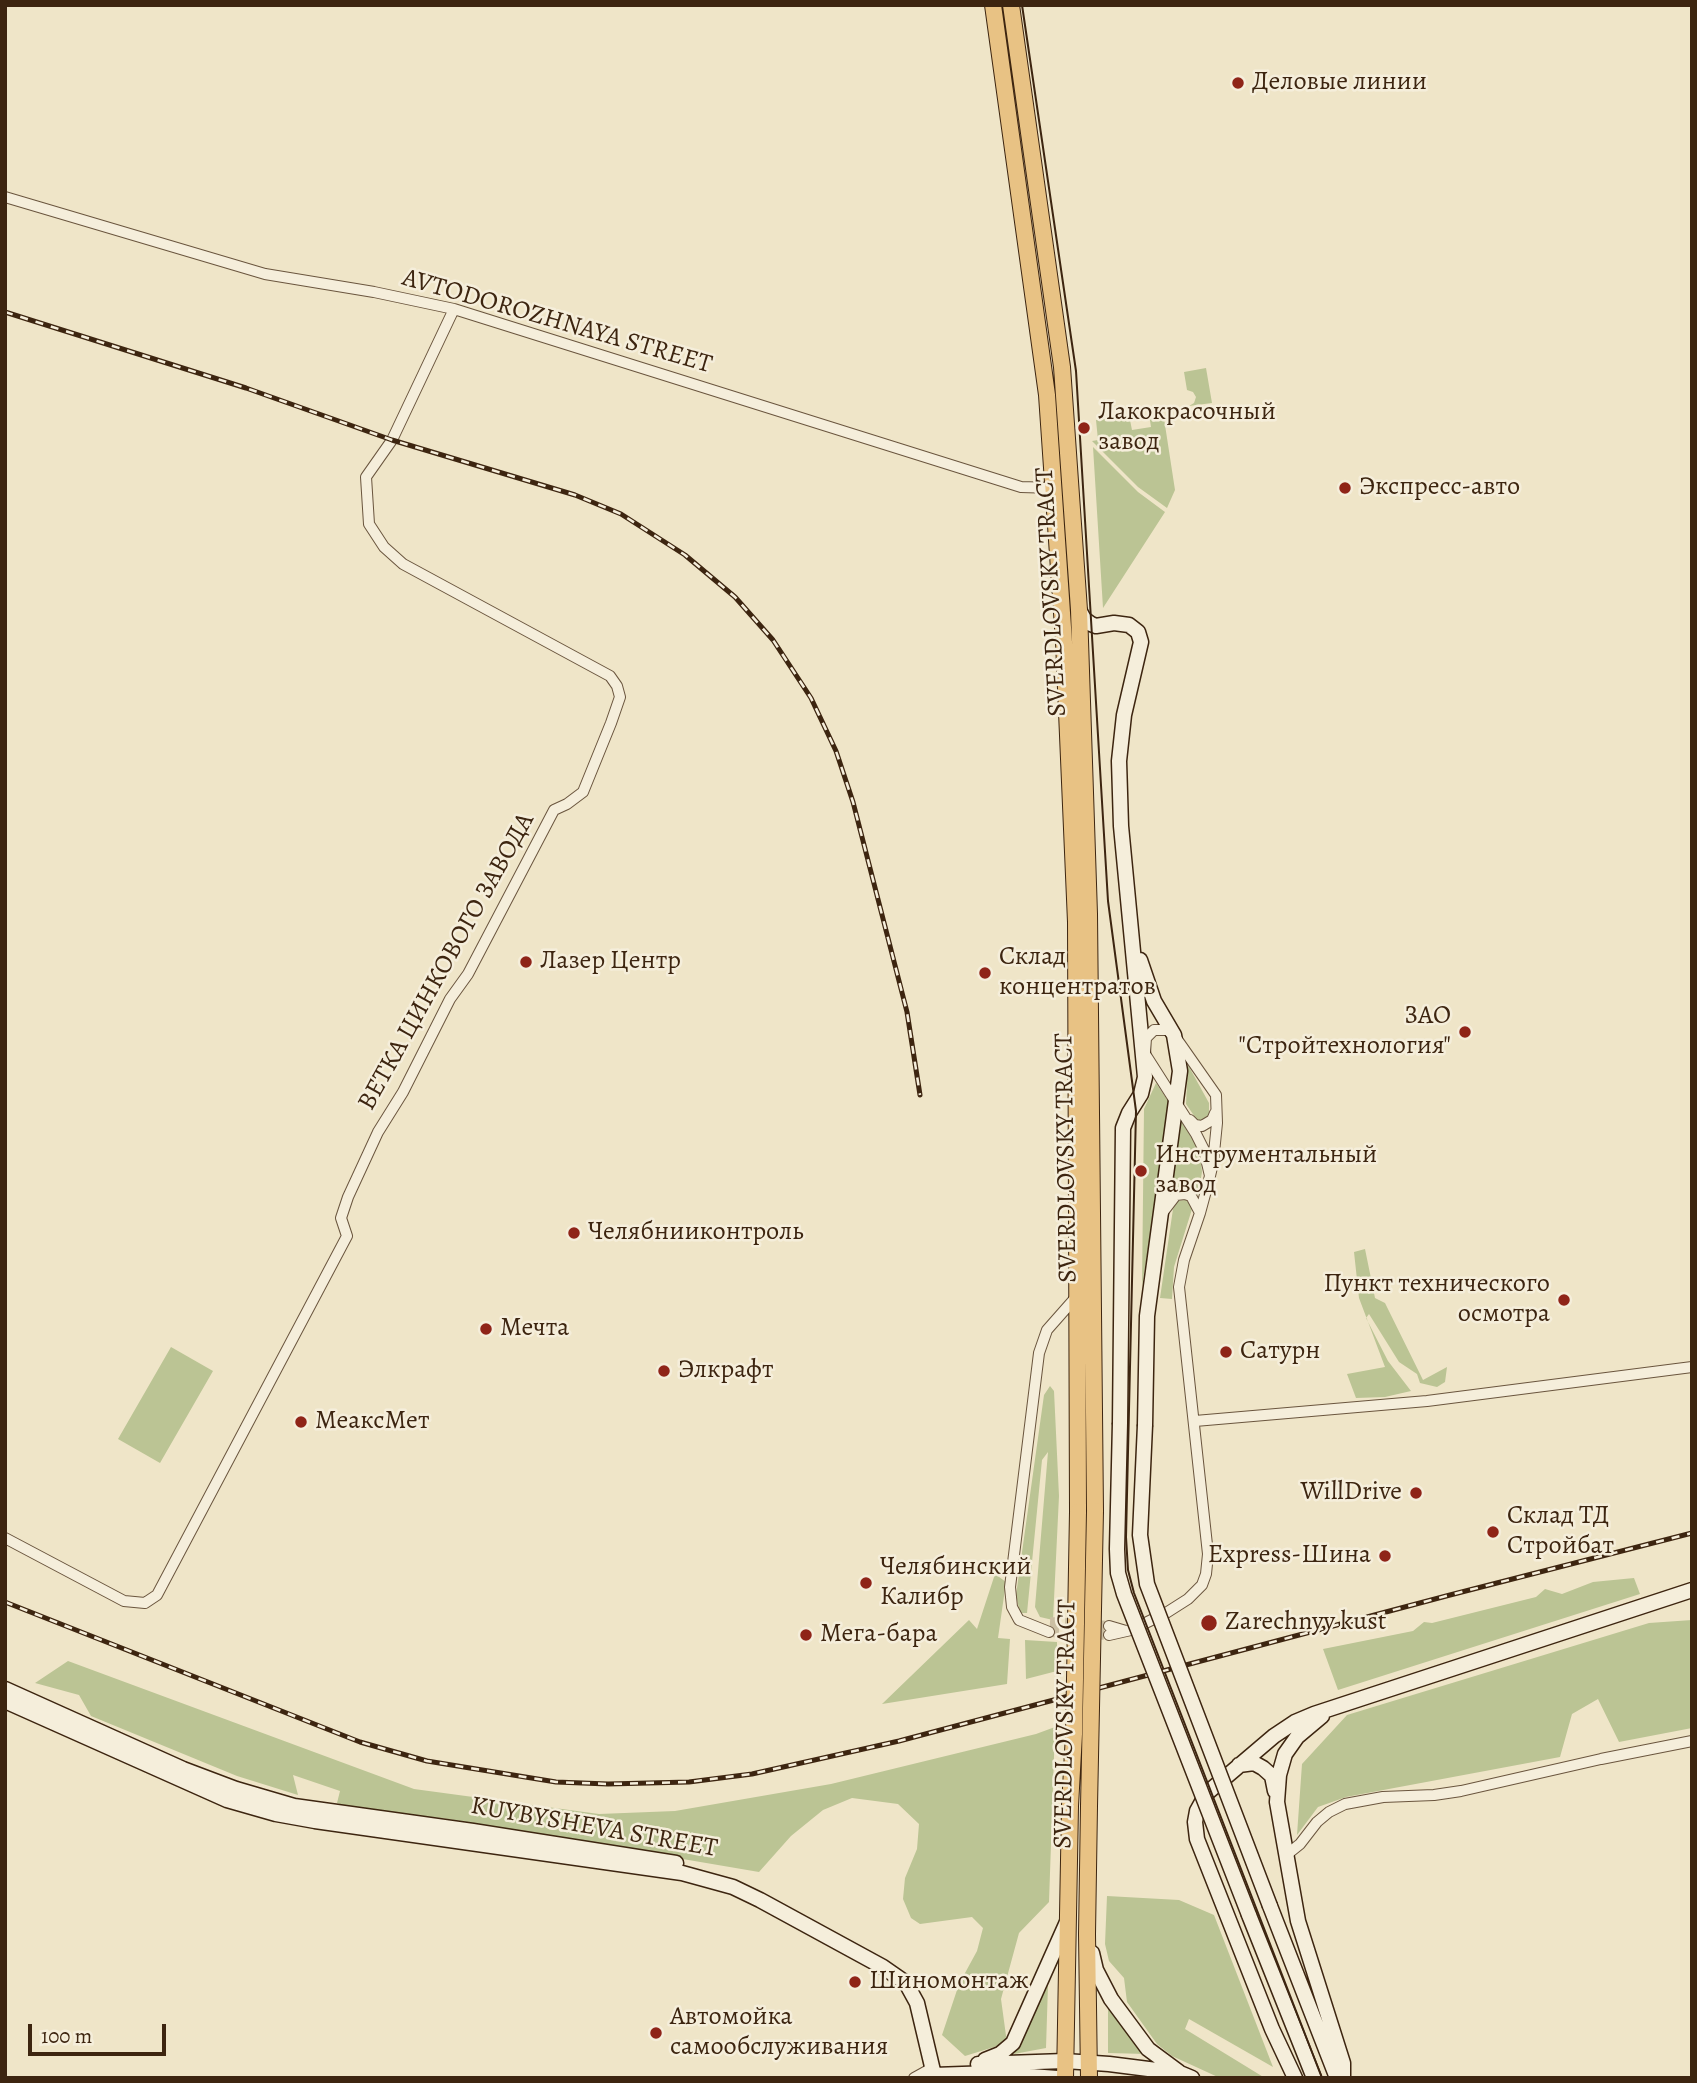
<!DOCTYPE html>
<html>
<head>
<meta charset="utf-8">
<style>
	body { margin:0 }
	#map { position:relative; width:1697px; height:2083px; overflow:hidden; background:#efe5c8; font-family:Alegreya,serif }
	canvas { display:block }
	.frame { position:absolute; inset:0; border:7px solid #3d2510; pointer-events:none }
	.scale { position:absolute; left:28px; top:2024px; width:138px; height:32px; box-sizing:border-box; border:4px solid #3d2510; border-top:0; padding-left:9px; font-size:21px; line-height:24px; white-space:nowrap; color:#3d2510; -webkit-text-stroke:5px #f5eedb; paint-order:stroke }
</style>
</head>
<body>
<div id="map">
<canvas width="1697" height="2083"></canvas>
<div class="frame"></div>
<div class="scale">100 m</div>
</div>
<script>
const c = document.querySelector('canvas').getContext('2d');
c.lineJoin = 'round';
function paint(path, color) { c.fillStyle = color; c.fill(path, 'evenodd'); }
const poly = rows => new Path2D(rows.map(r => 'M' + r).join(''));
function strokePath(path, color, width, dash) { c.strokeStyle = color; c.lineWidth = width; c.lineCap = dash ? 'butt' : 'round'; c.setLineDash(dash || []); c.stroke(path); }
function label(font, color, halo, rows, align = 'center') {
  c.font = font + ' Alegreya,serif'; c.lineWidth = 5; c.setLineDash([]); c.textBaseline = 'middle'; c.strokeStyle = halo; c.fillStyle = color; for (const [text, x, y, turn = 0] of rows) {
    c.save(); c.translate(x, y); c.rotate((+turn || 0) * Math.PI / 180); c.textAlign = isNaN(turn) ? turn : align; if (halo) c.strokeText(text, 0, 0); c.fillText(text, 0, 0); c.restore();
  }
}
paint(poly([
	[1206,368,1212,403,1189,406,1194,403,1196,397,1193,392,1187,390,1184,372],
	[1163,412,1175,490,1167,508,1138,487,1092,441,1098,440,1096,420,1129,415,1132,430,1151,427,1149,414],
	[1093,447,1138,492,1165,512,1103,608],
	[1188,1065,1209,1103,1209,1118,1203,1123,1197,1120,1186,1104],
	[1156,1083,1171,1105,1142,1286,1144,1109],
	[1181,1121,1200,1151,1202,1172,1198,1195,1181,1188,1171,1193],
	[1185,1200,1191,1203,1192,1209,1174,1267,1172,1299,1160,1298,1173,1209,1178,1201],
	[1365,1249,1375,1298,1385,1303,1423,1380,1447,1367,1445,1382,1437,1387,1420,1383,1417,1374,1399,1362,1369,1314,1366,1318,1388,1361,1411,1391,1385,1397,1356,1398,1347,1374,1385,1367,1359,1298,1354,1252],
	[171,1347,213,1371,160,1463,118,1439],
	[1050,1386,1054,1391,1059,1496,1053,1620,1040,1617,1035,1607,1048,1452,1042,1460,1027,1613,1020,1613,1016,1595,1044,1395],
	[995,1574,1006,1582,998,1638,1010,1639,1007,1684,882,1704,969,1620,977,1629],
	[1634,1578,1640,1594,1338,1690,1323,1649,1413,1631,1424,1622,1432,1623,1536,1597,1545,1589,1562,1594,1593,1582],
	[1692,1620,1692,1728,1619,1742,1598,1699,1572,1714,1560,1757,1346,1797,1318,1807,1297,1835,1302,1764,1347,1715,1649,1623],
	[1025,1640,1057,1642,1057,1671,1026,1679],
	[68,1661,414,1789,599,1814,675,1811,831,1784,1036,1734,1055,1727,1049,1902,1019,1933,1001,1999,1007,2043,965,2056,942,2035,959,1984,977,1951,983,1928,972,1917,920,1924,911,1918,903,1899,905,1878,917,1849,919,1824,898,1804,852,1798,823,1810,791,1836,759,1872,442,1818,367,1814,337,1803,340,1791,293,1775,298,1795,237,1776,91,1716,79,1695,35,1683],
	[1107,1896,1179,1900,1214,1915,1273,2067,1189,2019,1185,2029,1265,2078,1220,2078,1172,2056,1157,2044,1127,2002,1124,1978,1109,1961,1105,1944],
	[1048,1985,1046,2048,1014,2054],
	[1108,2004,1146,2054,1108,2053]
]), '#bbc494');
strokePath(poly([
	[1050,1622,1109,1626],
	[1049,1632,1109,1635]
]), '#cbbfa3', 10, [10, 5]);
const street = poly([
	[5,197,265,274,374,292,454,309,1021,487,1054,488],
	[1190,1120,1195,1125,1202,1126,1212,1120,1215,1113],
	[1163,1212,1176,1195,1185,1194,1191,1196,1199,1211],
	[1195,1421,1427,1401,1692,1367],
	[5,1538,124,1601,145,1603,157,1595,347,1236,341,1218,348,1197,378,1132,403,1092,450,999,468,974,554,810,567,804,583,792,611,723,620,697,617,686,610,676,403,564,384,547,369,524,366,477,392,440,454,309],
	[1109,1626,1126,1631],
	[1049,1632,1019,1620,1012,1607,1010,1587,1039,1353,1047,1330,1077,1296],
	[1109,1635,1131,1630,1166,1613,1188,1599,1202,1585,1206,1574,1208,1554,1179,1287,1184,1260,1200,1213,1210,1176,1213,1163,1217,1123,1216,1095,1174,1035,1167,1030,1154,1030,1146,1038,1145,1054,1196,1134,1204,1150,1210,1176],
	[1285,1856,1300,1844,1317,1822,1329,1812,1345,1804,1383,1797,1434,1795,1461,1791,1601,1759,1692,1741],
	[914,2078,932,2068]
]);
const secondary = poly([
	[1079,610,1084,619,1091,624,1096,626,1114,623,1129,625,1138,632,1141,642,1124,715,1119,761,1121,826,1145,1077,1141,1094,1129,1113,1123,1128,1120,1423],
	[1140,960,1154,1001,1174,1035,1180,1071,1147,1316,1145,1425],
	[5,1689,183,1769,236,1789,294,1806,473,1831,676,1863],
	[5,1701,227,1800,276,1814,315,1821,682,1873,733,1887,760,1900,883,1967,906,1983,917,2003,934,2075,991,2073,1057,2078],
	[1322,1716,1297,1737,1285,1754,1279,1775,1277,1802,1298,1921,1343,2063,1343,2078],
	[1239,1765,1254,1763,1263,1768,1272,1776,1275,1791],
	[1270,1906,1337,2078],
	[1249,1915,1314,2078],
	[1092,1953,1096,1970,1111,1999,1148,2049,1179,2072],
	[985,2060,1000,2054,1013,2043,1067,1922],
	[978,2064,1065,2061,1109,2064,1180,2073,1192,2078],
	[1295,2078,1272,2029,1197,1839,1195,1822,1197,1811,1207,1793,1274,1736,1295,1722,1314,1714,1692,1590]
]);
const primary = poly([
	[993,5,1047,395,1064,642,1076,922,1078,1512],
	[1011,5,1062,367,1079,610,1089,914,1095,1511],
	[1089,1806,1087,1934,1089,2078],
	[1065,2078,1070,1806]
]);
strokePath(street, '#6a553e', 12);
strokePath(secondary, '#3d2510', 17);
strokePath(primary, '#3d2510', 18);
strokePath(street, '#f5eedb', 10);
strokePath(secondary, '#f5eedb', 14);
strokePath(primary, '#e8c284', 16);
strokePath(poly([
	[1022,5,1076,371,1108,901,1136,1111,1126,1537,1128,1570,1134,1593,1322,2078]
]), '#3d2510', 2);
const rail = poly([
	[5,312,246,388,392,440,575,495,621,514,685,555,735,597,773,640,811,698,836,751,853,802,907,1012,920,1095],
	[5,1602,360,1742,427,1761,556,1782,608,1784,689,1782,752,1774,899,1741,1450,1595,1692,1533]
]);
strokePath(rail, '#3d2510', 5);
strokePath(rail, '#f5eedb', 2.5, [8]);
const secondaryBridge = poly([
	[1120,1423,1117,1549,1118,1573,1124,1594,1249,1915],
	[1145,1425,1140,1535,1147,1584,1270,1906]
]);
const primaryBridge = poly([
	[1070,1806,1074,1734,1078,1512],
	[1089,1806,1095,1511]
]);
strokePath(secondaryBridge, '#3d2510', 17, []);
strokePath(primaryBridge, '#3d2510', 18, []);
strokePath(secondaryBridge, '#f5eedb', 14);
strokePath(primaryBridge, '#e8c284', 16);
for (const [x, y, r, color] of [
	[1238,83,7,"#8f2418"],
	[1084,428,7,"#8f2418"],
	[1345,488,7,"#8f2418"],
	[526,962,7,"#8f2418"],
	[985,973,7,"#8f2418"],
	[1465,1032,7,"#8f2418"],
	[1141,1171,7,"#8f2418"],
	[574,1233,7,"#8f2418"],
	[1564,1300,7,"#8f2418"],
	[486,1329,7,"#8f2418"],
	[1226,1352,7,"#8f2418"],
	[664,1371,7,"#8f2418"],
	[301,1422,7,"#8f2418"],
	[1416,1493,7,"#8f2418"],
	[1493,1532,7,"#8f2418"],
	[1385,1556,7,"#8f2418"],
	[866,1583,7,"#8f2418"],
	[1209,1623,9,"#8f2418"],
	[806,1635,7,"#8f2418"],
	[855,1982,7,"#8f2418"],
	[656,2033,7,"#8f2418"]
]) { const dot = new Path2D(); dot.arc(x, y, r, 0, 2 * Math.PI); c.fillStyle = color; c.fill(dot); strokePath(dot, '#f5eedb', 2.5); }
label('26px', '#3d2510', '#f5eedb', [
	["Деловые линии",1252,83],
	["Лакокрасочный",1098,413],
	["завод",1098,443],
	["Экспресс-авто",1359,488],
	["Склад",999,958],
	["концентратов",999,988],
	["Лазер Центр",540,962],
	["ЗАО",1451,1017,"right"],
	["\"Стройтехнология\"",1451,1047,"right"],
	["Инструментальный",1155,1156],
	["завод",1155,1186],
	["Челябнииконтроль",588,1233],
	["Пункт технического",1550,1285,"right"],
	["осмотра",1550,1315,"right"],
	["Мечта",500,1329],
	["Сатурн",1240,1352],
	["Элкрафт",678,1371],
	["МеаксМет",315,1422],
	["WillDrive",1402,1493,"right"],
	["Склад ТД",1507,1517],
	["Стройбат",1507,1547],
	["Express-Шина",1371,1556,"right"],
	["Челябинский",880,1568],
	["Калибр",880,1598],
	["Zarechnyy kust",1225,1623],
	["Мега-бара",820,1635],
	["Шиномонтаж",869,1982],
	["Автомойка",670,2018],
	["самообслуживания",670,2048]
], 'left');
label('26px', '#3d2510', '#f5eedb', [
	["AVTODOROZHNAYA STREET",557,322,16],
	["SVERDLOVSKY TRACT",1052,592,-93],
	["ВЕТКА ЦИНКОВОГО ЗАВОДА",447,962,-61],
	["SVERDLOVSKY TRACT",1067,1158,-91],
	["SVERDLOVSKY TRACT",1066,1724,-89],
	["KUYBYSHEVA STREET",594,1828,10]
]);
</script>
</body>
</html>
